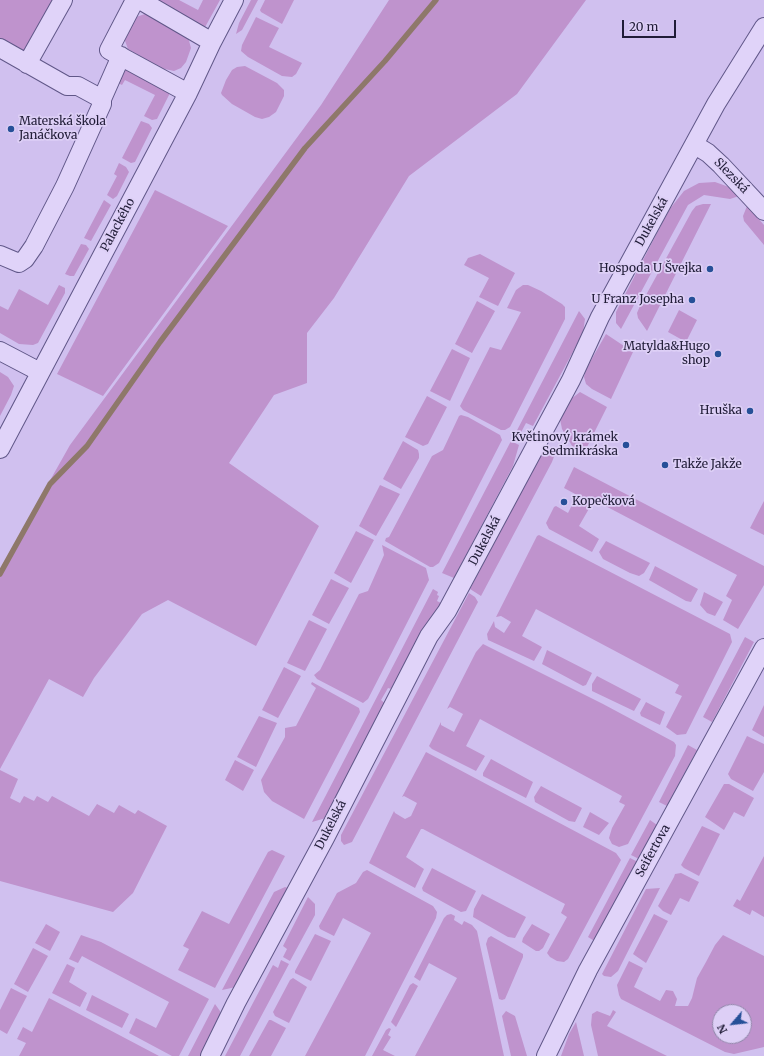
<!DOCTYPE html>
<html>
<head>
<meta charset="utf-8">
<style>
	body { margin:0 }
	#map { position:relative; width:764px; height:1056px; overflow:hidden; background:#d0c0ef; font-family:Merriweather,serif }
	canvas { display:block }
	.north { position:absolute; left:712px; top:1004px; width:40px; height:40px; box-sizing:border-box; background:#ddcff6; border:1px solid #9187aa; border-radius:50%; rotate:242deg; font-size:11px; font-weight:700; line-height:16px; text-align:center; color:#201c37 }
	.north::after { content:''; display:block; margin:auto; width:14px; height:18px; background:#265098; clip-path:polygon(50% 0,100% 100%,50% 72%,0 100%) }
	.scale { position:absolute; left:622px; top:20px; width:54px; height:18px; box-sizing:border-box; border:2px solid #201c37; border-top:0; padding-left:5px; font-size:12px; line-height:14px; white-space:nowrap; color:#201c37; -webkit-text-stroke:3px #ddcff6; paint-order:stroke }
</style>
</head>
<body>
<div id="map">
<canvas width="764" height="1056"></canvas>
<div class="north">N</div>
<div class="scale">20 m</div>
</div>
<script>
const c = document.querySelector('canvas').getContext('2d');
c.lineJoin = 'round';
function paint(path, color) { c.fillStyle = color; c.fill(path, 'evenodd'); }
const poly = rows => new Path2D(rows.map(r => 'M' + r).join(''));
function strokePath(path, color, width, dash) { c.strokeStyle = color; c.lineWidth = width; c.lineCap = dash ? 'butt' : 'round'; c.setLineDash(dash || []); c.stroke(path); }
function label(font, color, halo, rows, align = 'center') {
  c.font = font + ' Merriweather,serif'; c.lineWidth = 3.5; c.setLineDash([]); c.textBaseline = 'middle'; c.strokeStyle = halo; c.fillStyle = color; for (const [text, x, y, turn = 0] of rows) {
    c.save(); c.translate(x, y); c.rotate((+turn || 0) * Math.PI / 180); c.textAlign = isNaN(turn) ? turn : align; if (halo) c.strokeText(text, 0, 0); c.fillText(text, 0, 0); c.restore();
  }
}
paint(poly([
	[0,0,59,0,23,53,0,41],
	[159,0,179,0,198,10,203,0,220,0,204,29,158,2],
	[251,0,258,0,242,30,236,34,239,23],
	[265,0,294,0,282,24,261,12,260,10],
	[389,0,586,0,517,94,409,176,334,298,307,333,307,383,274,395,229,463,319,526,256,646,168,600,142,614,94,678,83,697,49,679,0,769,0,569,70,445,321,105],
	[148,13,188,37,191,48,186,62,181,68,174,71,160,68,128,49,124,38,136,17],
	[256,17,279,28,269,47,302,63,296,74,292,77,282,76,248,57,241,51,242,45],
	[123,65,172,89,157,119,152,120,144,116,155,95,125,80,122,85,118,83],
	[245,66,277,83,284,90,284,96,276,112,269,117,262,119,255,117,232,104,222,95,221,93,226,80,232,70,237,67],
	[141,121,149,124,152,128,135,162,131,163,122,158],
	[119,163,126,167,129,172,117,196,113,199,107,195,117,176,114,174],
	[715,182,729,187,739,196,730,199,704,195,688,205,621,329,616,323,616,312,669,210,684,191,699,183],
	[155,190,228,226,103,396,57,374],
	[104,200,111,205,91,241,84,238],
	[703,204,711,204,647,331,638,318,637,313,640,306,692,211,696,206],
	[747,206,764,225,764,245,744,221,743,216],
	[81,244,86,245,89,249,74,276,70,276,65,274],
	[480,254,515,273,498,306,479,297,489,278,464,265,468,258],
	[59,285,65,288,65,293,38,343,33,345,19,344,0,333,0,306,8,310,19,289,48,305],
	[523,285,528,285,541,291,562,304,565,307,565,319,510,427,505,430,501,430,463,410,460,406,490,347,501,350,521,312,507,308,516,290],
	[477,301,495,311,472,353,455,344],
	[679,310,697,320,686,342,668,332],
	[579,311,585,319,583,333,533,426,526,423,517,440,513,438],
	[606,334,633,352,611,399,592,389,586,384,584,377,586,369],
	[452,349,470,358,450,401,430,391],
	[0,372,8,377,14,386,11,395,0,416],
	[580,392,607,407,587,447,575,451,562,429,560,419,571,399],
	[427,396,447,407,428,444,423,446,405,437],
	[461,415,468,417,500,435,502,440,439,563,433,567,430,567,385,541,386,538,389,537,432,456,443,450,459,416],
	[403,441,418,450,419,454,419,458,401,489,383,479],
	[511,441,519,445,513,466,454,578,442,573],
	[546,448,550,448,553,451,555,454,552,462,481,596,470,589,542,452],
	[574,467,764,566,764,585,738,629,723,620,732,600,726,596,737,575,594,500,579,526,599,539,592,552,549,529,546,523,554,507,556,506,568,513,577,495,564,488],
	[380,485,400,494,376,536,359,526],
	[764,501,764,535,750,528],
	[356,531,374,540,351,583,334,573],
	[539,535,730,634,732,642,686,734,677,735,666,727,682,696,675,693,679,685,536,609,522,636,542,647,534,661,488,640,487,634,494,621,495,627,504,633,511,622,501,616,496,617,537,536],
	[606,541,650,563,644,573,639,576,630,573,603,559,599,552],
	[382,545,426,568,429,580,368,699,363,703,317,679,314,675,320,670,359,594,368,591,384,555],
	[655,566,698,589,691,602,686,601,649,580],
	[331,579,349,588,329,624,312,615],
	[433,589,438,592,437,595,439,596,437,601,441,603,395,690,388,688,381,700,387,705,326,818,312,822],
	[704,592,723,602,715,616,707,613,700,605],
	[469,593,475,597,478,602,352,842,344,845,341,841,341,835],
	[309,620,327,629,305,671,287,663],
	[745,637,754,642,712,722,703,717],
	[483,644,603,704,674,742,676,745,675,756,628,844,619,847,612,844,609,838,612,828,625,805,619,802,622,796,480,719,466,746,485,756,476,771,432,749,429,746,441,722,441,725,454,732,463,714,450,707,447,709,476,652],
	[547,650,592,673,586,685,583,686,542,664],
	[284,667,301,676,278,718,262,710],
	[597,676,641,699,634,711,592,691,592,684],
	[312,682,359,708,360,712,304,819,272,801,264,792,261,780,285,737,285,728,296,726,316,688,311,684],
	[646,702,665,712,660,725,641,716,640,713],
	[764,705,764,737,752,730],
	[259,716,277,723,256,767,237,757],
	[747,736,764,744,764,772,753,791,731,779,728,774],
	[688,745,697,750,667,806,659,802],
	[426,752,616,853,621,860,568,959,564,962,557,961,550,957,547,953,567,917,561,913,565,904,423,829,421,829,406,857,424,869,415,888,369,863,394,811,395,813,405,819,411,816,417,803,404,796,402,797],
	[491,759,533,782,526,798,483,776,483,773],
	[235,760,254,770,243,791,225,780],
	[0,770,18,779,10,798,20,803,24,796,34,801,37,796,48,802,52,796,89,816,97,804,114,813,119,805,135,814,138,810,167,826,133,893,113,912,0,881],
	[724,784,729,784,754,798,744,817,734,812,724,830,705,817],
	[541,786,582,808,575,822,569,821,535,802,534,797],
	[590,812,609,823,599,835,583,827],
	[650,820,657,825,639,859,631,855],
	[702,826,720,834,699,876,684,868,681,865],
	[272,850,285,856,215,988,178,970,189,949,183,946,202,911,229,924,268,852],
	[764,856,764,917,752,910,750,915,733,906,737,899,740,901],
	[630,858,638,862,596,942,588,937],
	[432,868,476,891,466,911,461,912,423,891,422,888],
	[367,870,433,906,437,912,436,918,365,1056,305,1056,371,933,343,918,334,936,320,929,319,926,337,893,356,883,363,872],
	[681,873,699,882,689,902,680,898,671,915,663,911,658,906,674,877,675,874],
	[285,887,291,889,236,987,222,990,274,892],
	[660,888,618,971,611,977,604,976,602,974,646,889],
	[482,894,526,917,515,938,508,937,473,917,474,909],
	[308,897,315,904,315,915,290,961,283,957,287,949,283,946],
	[451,914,455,916,454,920,462,925,464,921,472,925,477,931,504,1056,415,1056,457,978,429,963,420,981,414,977,444,918,447,915],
	[654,914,668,921,646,963,633,954],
	[46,924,60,932,50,951,35,943],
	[532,924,550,934,543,948,539,951,536,951,522,942,523,938],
	[315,934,331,941,311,981,295,973,295,971],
	[81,935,101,942,209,999,179,1056,172,1056,129,1033,136,1018,156,1028,169,1002,82,956,78,963,69,959],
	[723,935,764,956,764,1047,734,1054,725,1052,621,999,619,995,617,985,629,961,643,968,634,987,660,1001,666,990,673,991,677,999,675,1006,688,1006,692,998,697,978,706,962,715,945],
	[720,1012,744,1012,744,1036,720,1036],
	[491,936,523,954,523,957,505,999,502,1000,499,999,486,944,488,938],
	[33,948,48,956,28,992,14,984],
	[281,960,289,964,240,1056,225,1056,273,965,278,968],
	[67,964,75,968,69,982,87,993,80,1007,52,993],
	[293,978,307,987,289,1023,275,1016,273,1012,290,980],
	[413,983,418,986,396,1027,391,1022,410,985],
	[11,988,27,996,7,1034,0,1030,0,1010],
	[92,995,129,1014,122,1028,86,1010],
	[49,998,159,1056,19,1056,26,1043,17,1039,23,1027,32,1032],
	[215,1004,220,1011,221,1018,202,1056,188,1056],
	[613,1010,616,1012,607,1026,667,1056,598,1056,591,1025,592,1014,597,1011,610,1016],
	[506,1011,515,1016,527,1056,511,1056,502,1016],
	[269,1020,271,1020,286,1028,271,1056,249,1056],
	[576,1022,584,1056,561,1056,569,1034],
	[389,1028,391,1029,388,1035,391,1037,383,1050,395,1056,372,1056,386,1030]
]), '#bf93cd');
strokePath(poly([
	[0,574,50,484,87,446,160,342,305,148,385,61,436,0]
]), '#8e786a', 5.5);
const street = poly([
	[135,0,109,50,188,93],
	[140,0,212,42],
	[0,48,67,86,78,86,102,99],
	[27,64,63,0],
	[695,145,708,153,721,165,764,211],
	[0,255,19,263,25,259,34,246,65,186,102,104,102,99,121,56],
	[0,351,40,372],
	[0,449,188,93,212,42,234,0],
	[210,1056,236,1003,325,838,429,636,447,611,571,380,600,317,716,104,764,27],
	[546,1056,588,970,764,648]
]);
strokePath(street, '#605788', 20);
strokePath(street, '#e0d3f9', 18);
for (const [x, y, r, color] of [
	[11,129,4,"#265098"],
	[710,269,4,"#265098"],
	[692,300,4,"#265098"],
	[718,354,4,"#265098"],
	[750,411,4,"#265098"],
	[626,445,4,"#265098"],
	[665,465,4,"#265098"],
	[564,502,4,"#265098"]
]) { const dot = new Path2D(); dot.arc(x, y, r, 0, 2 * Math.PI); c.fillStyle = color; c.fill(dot); strokePath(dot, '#ddcff6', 1.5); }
label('12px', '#201c37', '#ddcff6', [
	["Materská škola",19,122,"left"],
	["Janáčkova",19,136,"left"],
	["Hospoda U Švejka",702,269],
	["U Franz Josepha",684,300],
	["Matylda&Hugo",710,347],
	["shop",710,361],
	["Hruška",742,411],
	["Květinový krámek",618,438],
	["Sedmikráska",618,452],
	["Takže Jakže",673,465,"left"],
	["Kopečková",572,502,"left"]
], 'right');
label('12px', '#201c37', '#ddcff6', [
	["Slezská",731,176,46],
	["Dukelská",652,222,-61],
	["Palackého",118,225,-62],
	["Dukelská",485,541,-62],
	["Dukelská",331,825,-63],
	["Seifertova",653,851,-61]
]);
</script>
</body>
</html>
